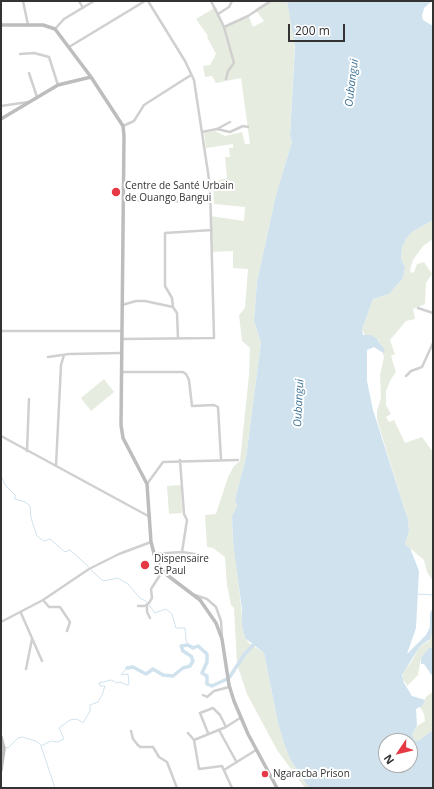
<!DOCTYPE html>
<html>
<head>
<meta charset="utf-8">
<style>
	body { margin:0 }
	#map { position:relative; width:434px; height:789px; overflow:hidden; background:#fff; font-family:"Open Sans",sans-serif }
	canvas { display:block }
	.frame { position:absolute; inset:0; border:2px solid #333; pointer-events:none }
	.north { position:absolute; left:378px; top:733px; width:40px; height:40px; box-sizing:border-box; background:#fff; border:1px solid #adadad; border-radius:50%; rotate:235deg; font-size:11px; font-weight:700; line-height:16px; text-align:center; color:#333 }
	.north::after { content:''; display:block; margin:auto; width:14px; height:18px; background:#e63946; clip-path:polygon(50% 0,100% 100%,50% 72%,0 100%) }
	.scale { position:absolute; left:288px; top:24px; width:57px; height:18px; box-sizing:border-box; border:2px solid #333; border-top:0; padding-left:5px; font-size:12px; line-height:14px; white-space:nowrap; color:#333; -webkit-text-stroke:3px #fff; paint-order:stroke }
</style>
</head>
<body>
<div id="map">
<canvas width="434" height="789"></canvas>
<div class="frame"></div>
<div class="north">N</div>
<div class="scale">200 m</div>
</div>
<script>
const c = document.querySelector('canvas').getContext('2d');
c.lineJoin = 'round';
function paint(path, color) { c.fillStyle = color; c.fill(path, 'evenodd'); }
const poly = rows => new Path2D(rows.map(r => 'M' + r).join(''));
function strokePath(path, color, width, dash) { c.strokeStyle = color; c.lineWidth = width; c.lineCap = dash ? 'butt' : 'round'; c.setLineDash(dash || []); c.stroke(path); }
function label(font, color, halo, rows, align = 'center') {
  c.font = font + ' "Open Sans",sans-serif'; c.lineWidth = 4; c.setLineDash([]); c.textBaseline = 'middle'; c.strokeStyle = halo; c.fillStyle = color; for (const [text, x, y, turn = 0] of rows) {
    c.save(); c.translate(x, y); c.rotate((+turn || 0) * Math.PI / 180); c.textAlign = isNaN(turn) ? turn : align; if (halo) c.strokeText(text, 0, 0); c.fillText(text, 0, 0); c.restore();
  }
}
paint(poly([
	[268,1,287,1,295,41,290,136,292,142,276,195,257,282,254,321,261,343,246,458,235,499,237,506,232,516,233,543,235,549,244,636,249,643,264,653,278,723,284,743,290,759,309,788,305,788,277,750,247,694,237,664,234,608,231,605,227,585,225,557,213,548,207,547,205,515,216,514,228,477,234,466,240,461,249,375,250,348,242,341,239,315,245,308,248,269,233,268,233,251,211,252,210,216,244,221,245,207,214,204,213,182,227,178,225,157,230,157,229,148,233,148,233,144,206,148,204,133,215,131,225,136,242,132,245,144,250,144,241,78,216,83,212,76,205,77,203,66,210,65,216,54,207,37,208,36,196,19,216,7,225,26,248,15,253,27,264,21,255,9],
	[433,220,433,239,423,246,413,260,410,270,411,273,414,272,417,264,424,262,432,274,426,283,425,304,413,309,415,319,406,321,390,340,395,354,391,356,396,372,391,379,386,391,386,405,391,414,386,417,389,422,394,420,405,443,422,437,433,452,433,581,427,572,424,560,405,544,409,531,408,520,377,420,377,411,381,398,380,375,384,357,379,341,373,336,365,336,362,329,373,299,389,294,403,278,405,267,401,259,402,247,406,239,412,232],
	[104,379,114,392,91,411,81,398],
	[181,485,182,513,169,514,167,486],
	[433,623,433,648,421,658,418,675,407,686,403,679,403,671,410,664,420,646,429,641],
	[433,692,433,730,418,741,415,741,412,735,414,731,417,726,425,721,424,714,420,707,427,696]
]), '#e6ecdf');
paint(poly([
	[287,1,432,1,424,8,422,16,423,20,433,26,433,220,412,232,406,239,402,247,401,259,405,267,403,278,389,294,373,299,362,329,363,335,371,335,376,338,385,350,383,353,374,347,367,350,367,381,373,410,408,520,409,531,405,544,410,548,419,571,416,628,407,654,426,635,430,627,430,613,433,608,432,632,430,639,420,646,402,675,404,683,412,696,425,700,422,706,416,709,417,725,412,735,415,741,418,741,433,730,433,788,309,788,290,759,284,743,278,723,264,653,245,638,242,626,242,610,233,541,232,516,237,506,235,499,246,458,261,343,254,321,257,282,276,195,292,142,290,136,295,46],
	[386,741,410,741,410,765,386,765],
	[429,648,433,648,433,677,424,664,421,664,421,658]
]), '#cfe2ee');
strokePath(poly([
	[1,476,6,486,15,495,15,499,25,502,30,506,31,518,37,536,44,541,50,539,65,552,70,550,89,567],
	[91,570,103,581,118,578,128,584,140,598,147,602],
	[418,594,433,595],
	[149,605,155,613,166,609,172,614,176,628,185,628,186,640,188,645],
	[5,747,8,748,18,738,22,737,36,741,41,745],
	[55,788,41,746,51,741,58,742,64,739,59,728,70,720,77,719,83,723,90,711,90,705,98,702,102,695,105,686,100,686,99,683,111,680,117,683,120,682,127,685,129,684,128,674,121,675,127,668]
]), '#cfe2ee', 1);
strokePath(poly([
	[127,668,133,667,146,674,153,669,163,675,173,676,183,668,190,666,193,661,191,656,183,651,181,646,188,645,193,648,198,646,207,654,207,662,202,673,207,676,207,684,212,686,229,678,244,655,256,642]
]), '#cfe2ee', 3.5);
strokePath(poly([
	[23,1,28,25],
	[79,1,83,8],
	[211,1,224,27,234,63,228,71,226,79],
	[218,14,229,7,232,1],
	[224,27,248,16,271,1],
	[55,29,64,19,94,1],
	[69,47,145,1],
	[20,54,34,53,49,57,58,85],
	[29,73,37,97],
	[1,106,28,102],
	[123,126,134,121,144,105,191,75],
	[217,129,230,132,243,126,248,127],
	[202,132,217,129,230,122],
	[124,200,211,202],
	[122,305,136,301,145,301,173,307],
	[418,308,433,313],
	[1,331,122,331],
	[178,338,177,313,173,307,172,298,165,286,165,233,212,230],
	[123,339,214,338,210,186,194,80,185,61,148,1],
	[48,357,69,354,122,353],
	[122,372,183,372,186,374,189,380,192,406,214,405,218,407,221,459],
	[406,376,411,371,422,367,433,343],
	[1,436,150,517],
	[27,451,29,399],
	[180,460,184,514,187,520,182,552],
	[56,466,61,365,64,355],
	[147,484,163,462,238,460],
	[153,554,182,552,195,554],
	[195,595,207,599,216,607,221,621,222,637],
	[43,600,49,607,60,607,70,622,67,631],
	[147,605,147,612,150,618],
	[138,606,145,606,149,603,152,598,151,589,162,572],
	[21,613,42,661],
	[1,622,43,600,89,569,119,554,151,542],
	[26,669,32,639],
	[203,695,207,697,214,691,229,687],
	[219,730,236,761],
	[131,731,133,739,137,744,140,747,153,747,159,757,167,762,177,788],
	[188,733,194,740,199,769,222,766,232,788],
	[208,733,200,713,213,708,220,715,226,727],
	[194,740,226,727,240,718],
	[224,770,256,750]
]), '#d0d0d0', 2.5);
strokePath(poly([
	[1,25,43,25,55,29,91,77,123,126,124,136,121,425,123,438,147,484,151,542,156,561,167,575,200,600,216,623,222,639,229,685,234,701,248,734,277,788],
	[1,119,58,85,91,77],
	[1,737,4,749,1,770]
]), '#bdbdbd', 3.5);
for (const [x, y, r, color] of [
	[116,192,5,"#e63946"],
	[145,565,5,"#e63946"],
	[265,774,4,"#e63946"]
]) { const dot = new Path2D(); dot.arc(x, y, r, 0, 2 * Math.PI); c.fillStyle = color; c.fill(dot); strokePath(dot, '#fff', 1.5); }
label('10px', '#333', '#fff', [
	["Centre de Santé Urbain",125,186],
	["de Ouango Bangui",125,198],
	["Dispensaire",154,559],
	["St Paul",154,571],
	["Ngaracba Prison",273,774]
], 'left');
label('italic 11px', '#3f7597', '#fff', [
	["Oubangui",352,83,-83],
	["Oubangui",299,403,-87]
]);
</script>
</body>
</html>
